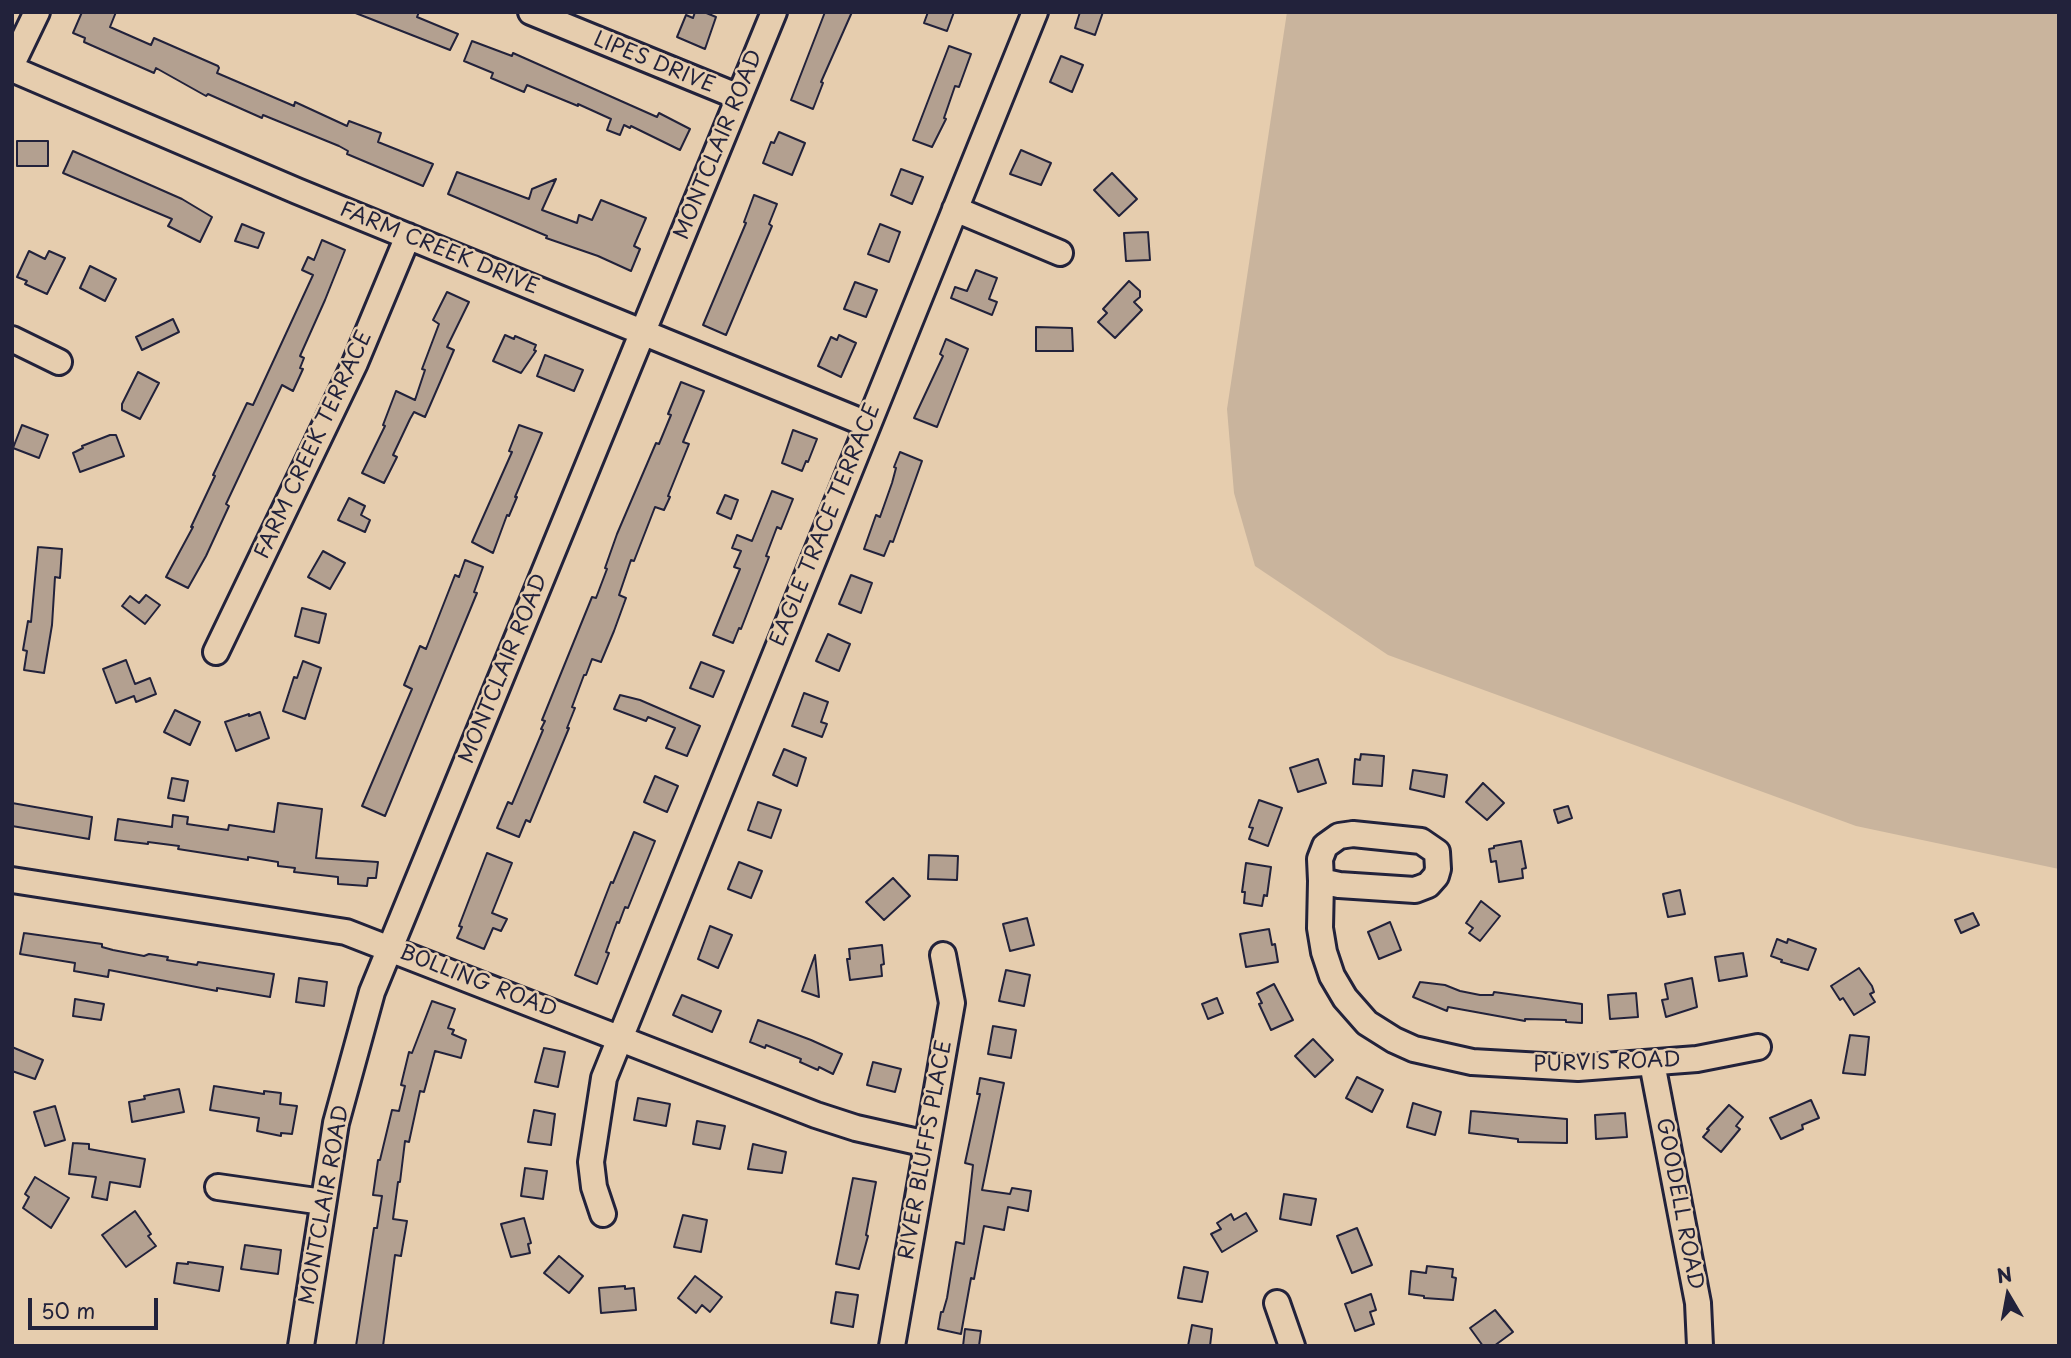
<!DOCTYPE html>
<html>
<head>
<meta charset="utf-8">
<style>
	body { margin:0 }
	#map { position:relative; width:2071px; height:1358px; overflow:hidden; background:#e6cdae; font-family:"Playpen Sans",sans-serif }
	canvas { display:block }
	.frame { position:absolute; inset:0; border:14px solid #22223b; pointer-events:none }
	.north { position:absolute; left:1973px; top:1260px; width:70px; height:70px; -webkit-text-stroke:5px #e6cdae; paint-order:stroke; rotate:350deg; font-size:19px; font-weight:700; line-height:28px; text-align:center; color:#22223b }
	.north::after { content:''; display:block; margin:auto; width:24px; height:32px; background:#22223b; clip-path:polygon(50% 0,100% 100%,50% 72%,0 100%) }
	.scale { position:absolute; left:28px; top:1298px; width:130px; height:32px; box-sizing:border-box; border:4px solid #22223b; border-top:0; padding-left:9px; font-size:21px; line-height:24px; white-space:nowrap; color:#22223b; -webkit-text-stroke:5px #e6cdae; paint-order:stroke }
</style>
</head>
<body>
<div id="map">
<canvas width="2071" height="1358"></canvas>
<div class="frame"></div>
<div class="north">N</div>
<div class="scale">50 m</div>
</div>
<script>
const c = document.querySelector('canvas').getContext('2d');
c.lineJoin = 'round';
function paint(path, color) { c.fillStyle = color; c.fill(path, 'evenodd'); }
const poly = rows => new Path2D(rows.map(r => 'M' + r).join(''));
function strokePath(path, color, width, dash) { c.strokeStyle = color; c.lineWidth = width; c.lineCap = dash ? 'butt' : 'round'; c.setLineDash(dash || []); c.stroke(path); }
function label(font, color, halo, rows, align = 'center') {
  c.font = font + ' "Playpen Sans",sans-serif'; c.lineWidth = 5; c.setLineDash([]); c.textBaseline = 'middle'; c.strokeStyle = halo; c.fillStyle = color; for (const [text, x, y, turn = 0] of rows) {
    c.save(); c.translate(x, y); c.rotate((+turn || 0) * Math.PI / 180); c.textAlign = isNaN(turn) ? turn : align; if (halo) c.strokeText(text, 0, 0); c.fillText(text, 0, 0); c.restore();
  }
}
paint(poly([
	[1287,12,2059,12,2059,869,1856,826,1388,655,1255,566,1234,493,1227,409]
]), '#c9b49d');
const building = poly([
	[82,12,116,12,110,27,151,45,154,38,218,66,219,68,217,73,294,106,295,102,347,126,349,121,381,133,378,142,433,164,423,186,347,154,348,151,339,146,263,115,262,118,208,94,206,96,156,68,154,73,84,42,85,38,73,33,82,12],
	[353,12,419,12,417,17,458,34,450,50,353,12],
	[695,12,704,12,716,17,705,49,677,37,686,15,693,18,695,12],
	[825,12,852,12,821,82,823,83,813,109,791,100,825,12],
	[928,12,954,12,947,31,924,23,928,12],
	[1080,12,1103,12,1095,35,1075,28,1080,12],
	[472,41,512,56,513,53,657,117,659,113,690,129,680,150,631,126,630,128,624,125,620,135,607,130,611,119,578,104,578,106,527,85,524,92,491,78,493,73,464,61,472,41],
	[949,46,971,54,959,87,955,86,944,118,946,119,932,147,913,140,949,46],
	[1061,56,1083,65,1072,92,1050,82,1061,56],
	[779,132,805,143,792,175,763,163,771,142,774,143,779,132],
	[17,141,48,141,48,166,17,166,17,141],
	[1021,150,1051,163,1041,185,1010,174,1021,150],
	[73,151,182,199,212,217,200,242,168,226,172,219,63,173,73,151],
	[901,169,923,177,912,204,891,195,901,169],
	[457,172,529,199,532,189,556,179,542,210,577,223,579,215,592,220,601,200,646,218,634,246,640,249,631,271,598,256,546,238,547,236,448,194,457,172],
	[1112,173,1137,199,1119,216,1094,190,1112,173],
	[754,195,777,204,769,224,772,226,726,335,703,325,746,223,744,222,754,195],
	[242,224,264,233,258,248,235,241,242,224],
	[880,224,900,232,889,262,868,254,880,224],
	[1148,232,1150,260,1126,261,1124,233,1148,232],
	[322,240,345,250,325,300,300,356,304,358,300,368,303,369,293,391,282,385,226,504,229,506,206,556,188,588,166,577,193,527,191,527,215,476,213,475,247,403,253,405,313,275,302,270,308,257,314,260,322,240],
	[29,251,45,259,49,251,65,258,47,294,25,284,27,281,17,277,29,251],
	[90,266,116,279,105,301,80,288,90,266],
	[976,270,997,278,989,299,997,302,992,315,951,298,955,287,967,291,976,270],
	[1129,281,1140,291,1140,297,1134,302,1142,310,1115,338,1098,322,1107,313,1103,309,1129,281],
	[855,282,877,290,866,317,844,309,855,282],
	[447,292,469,302,447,347,454,350,425,417,414,412,410,419,393,455,397,457,384,483,362,473,385,426,383,425,396,391,415,400,425,370,422,369,439,324,433,320,447,292],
	[173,319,179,332,142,350,136,337,173,319],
	[1036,327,1072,328,1073,351,1036,351,1036,327],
	[505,335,514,339,515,336,536,345,534,350,536,351,521,373,493,361,505,335],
	[839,335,856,343,841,377,818,366,831,337,837,340,839,335],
	[946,339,968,349,937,427,914,418,943,356,940,354,946,339],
	[545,355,583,370,574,391,537,376,545,355],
	[138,372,159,383,140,419,122,410,122,404,138,372],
	[681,382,704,391,683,442,689,444,668,496,670,497,664,510,655,507,634,561,631,560,619,595,626,598,614,631,601,662,592,659,586,675,584,675,572,707,575,708,567,728,569,728,530,822,526,820,519,837,497,828,508,802,512,804,543,730,541,729,545,721,542,720,592,597,596,598,607,569,605,568,617,534,656,443,659,444,671,415,668,414,681,382],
	[22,425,48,435,39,458,13,448,22,425],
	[519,425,542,433,515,497,517,497,509,516,507,515,493,553,472,542,512,452,509,451,519,425],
	[793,430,817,439,808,462,806,461,802,471,782,463,793,430],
	[110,435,116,435,124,456,80,472,73,453,83,448,82,446,110,435],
	[900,452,922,461,893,542,890,541,884,556,864,549,876,515,880,517,892,483,896,468,894,467,900,452],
	[772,491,793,499,781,529,777,527,766,556,769,557,741,629,739,628,733,643,713,635,740,569,734,567,741,551,732,548,737,535,752,541,772,491],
	[725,495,738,500,731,519,717,513,725,495],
	[349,498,365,506,361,515,370,520,365,532,338,520,349,498],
	[38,547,62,549,60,578,55,577,52,625,44,673,24,670,27,651,23,650,28,621,31,622,38,547],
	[323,551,345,563,330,589,308,577,323,551],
	[465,560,483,567,474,592,477,593,385,816,362,806,412,689,404,685,420,646,426,649,455,575,459,577,465,560],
	[851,575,872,583,861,613,839,604,851,575],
	[146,595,160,605,145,624,122,606,130,596,139,603,146,595],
	[302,608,326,614,319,643,295,636,302,608],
	[828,634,850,644,839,671,816,661,828,634],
	[126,660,135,684,150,678,156,694,136,702,134,696,116,703,103,669,126,660],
	[303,661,321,668,305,719,283,711,294,677,297,678,303,661],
	[701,662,724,671,713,697,690,688,701,662],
	[804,693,828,702,821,722,827,724,822,737,792,726,804,693],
	[620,695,640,700,700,726,687,756,666,748,675,728,648,717,646,721,614,709,620,695],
	[175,710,200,722,190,745,164,732,175,710],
	[260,712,269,738,236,751,225,722,249,714,249,716,260,712],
	[784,749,806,758,797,786,773,775,784,749],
	[1361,754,1384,756,1382,786,1353,784,1355,759,1360,760,1361,754],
	[1318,759,1326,783,1298,792,1290,768,1318,759],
	[1413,770,1447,775,1444,797,1410,789,1413,770],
	[655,776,678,786,667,812,644,802,655,776],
	[172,778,188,781,184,801,168,798,172,778],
	[1483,783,1504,803,1487,820,1466,802,1483,783],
	[1259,800,1282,808,1268,846,1249,839,1253,828,1249,827,1259,800],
	[758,802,781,810,771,838,748,830,758,802],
	[12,803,92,817,89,839,12,826,12,803],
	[278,803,322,809,316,858,378,862,376,878,368,878,367,886,338,884,338,877,294,872,295,868,278,866,278,862,248,857,248,860,178,849,179,846,148,842,148,844,115,840,118,819,172,827,173,815,188,817,187,824,228,830,229,825,274,832,278,803],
	[1568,806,1572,818,1558,823,1554,810,1568,806],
	[634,832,655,841,628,908,625,907,619,923,617,922,606,952,609,953,597,984,575,975,611,882,613,883,634,832],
	[1521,841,1526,868,1522,869,1523,878,1499,882,1496,861,1491,862,1489,849,1494,848,1494,846,1521,841],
	[487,853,512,863,492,913,507,919,501,931,493,928,484,949,457,938,462,927,459,926,487,853],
	[929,855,958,856,957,880,928,879,929,855],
	[739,862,762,871,751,898,728,889,739,862],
	[1246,863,1271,867,1267,896,1264,895,1262,906,1244,903,1245,892,1242,892,1246,863],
	[893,878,910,896,884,920,866,902,893,878],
	[1680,890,1685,914,1668,917,1663,894,1680,890],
	[1481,901,1500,916,1480,941,1469,933,1473,928,1466,923,1481,901],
	[1973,913,1979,925,1961,933,1955,920,1973,913],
	[1027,918,1034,945,1010,951,1003,924,1027,918],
	[1390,922,1401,950,1379,959,1368,932,1390,922],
	[710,926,732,935,718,968,698,959,710,926],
	[1269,929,1272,945,1275,944,1278,962,1246,967,1240,934,1269,929],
	[24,933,102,944,102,947,113,950,144,956,149,954,168,957,167,960,197,965,198,962,274,974,270,997,217,988,217,991,109,970,108,977,74,971,75,963,20,954,24,933],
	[1777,939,1787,943,1788,939,1816,949,1808,970,1781,962,1782,960,1771,956,1777,939],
	[882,945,884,964,881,965,882,976,850,980,847,959,850,959,849,949,882,945],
	[1743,953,1747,976,1719,981,1715,957,1743,953],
	[815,955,819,997,802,991,815,955],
	[1859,968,1872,986,1874,992,1870,994,1875,1002,1854,1015,1843,998,1840,1000,1831,986,1859,968],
	[1006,970,1030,975,1024,1006,999,1001,1006,970],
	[299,978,327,982,324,1006,296,1002,299,978],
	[1692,978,1697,1007,1666,1017,1662,1000,1668,999,1665,984,1692,978],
	[1420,982,1445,985,1460,991,1480,995,1493,995,1494,992,1582,1004,1582,1023,1566,1022,1566,1020,1525,1019,1525,1021,1448,1007,1447,1011,1413,997,1420,982],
	[1274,984,1293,1020,1271,1030,1259,1004,1262,1003,1257,993,1274,984],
	[1636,993,1638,1017,1610,1019,1608,995,1636,993],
	[682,995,721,1011,712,1032,673,1015,682,995],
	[1217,998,1223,1013,1208,1019,1202,1004,1217,998],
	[75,999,104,1004,101,1020,73,1016,75,999],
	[432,1001,455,1009,448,1028,454,1030,452,1034,466,1040,461,1058,435,1051,424,1092,420,1091,409,1142,405,1141,400,1182,398,1182,393,1219,407,1221,401,1256,395,1255,383,1346,356,1346,374,1228,377,1228,382,1196,373,1195,378,1160,380,1160,392,1110,399,1111,405,1086,401,1085,409,1052,412,1053,432,1001],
	[758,1020,811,1040,842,1054,833,1074,819,1067,818,1070,800,1062,801,1059,766,1045,765,1048,750,1042,758,1020],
	[993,1026,1016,1030,1011,1058,988,1054,993,1026],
	[1850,1035,1869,1037,1865,1075,1843,1073,1850,1035],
	[1313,1039,1333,1060,1315,1077,1295,1056,1313,1039],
	[12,1047,43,1060,35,1079,12,1071,12,1047],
	[544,1048,565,1052,558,1087,535,1082,544,1048],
	[873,1062,901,1069,895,1092,867,1085,873,1062],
	[1357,1077,1383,1090,1372,1112,1346,1098,1357,1077],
	[980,1078,1004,1083,982,1190,1010,1194,1012,1188,1031,1191,1028,1211,1008,1207,1004,1230,984,1226,974,1279,971,1278,961,1334,938,1329,941,1312,943,1312,947,1298,956,1242,964,1244,973,1165,965,1163,980,1094,977,1094,980,1078],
	[214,1086,264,1094,264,1091,281,1093,280,1104,297,1106,292,1134,281,1133,281,1136,257,1131,259,1118,210,1110,214,1086],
	[179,1089,184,1112,132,1122,129,1102,145,1099,144,1096,179,1089],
	[638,1098,670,1104,666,1126,634,1120,638,1098],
	[1811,1100,1819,1118,1802,1125,1803,1129,1781,1139,1770,1118,1811,1100],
	[1413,1103,1441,1112,1435,1135,1407,1127,1413,1103],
	[1729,1105,1743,1117,1736,1126,1740,1129,1721,1152,1703,1137,1709,1130,1707,1129,1729,1105],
	[55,1106,65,1140,45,1146,34,1112,55,1106],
	[534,1110,555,1114,551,1145,528,1142,534,1110],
	[1471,1111,1567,1119,1567,1143,1518,1142,1518,1139,1469,1133,1471,1111],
	[1625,1113,1627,1137,1596,1139,1595,1115,1625,1113],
	[697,1121,725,1126,720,1149,693,1144,697,1121],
	[73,1143,89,1144,89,1149,145,1159,140,1187,110,1182,107,1200,92,1197,96,1177,69,1174,73,1143],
	[753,1144,786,1152,782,1173,748,1169,753,1144],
	[525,1168,547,1171,543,1199,521,1196,525,1168],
	[35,1177,69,1198,51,1228,23,1208,29,1197,25,1194,35,1177],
	[853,1178,876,1182,866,1235,868,1236,859,1269,836,1264,853,1178],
	[1284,1194,1316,1199,1311,1225,1280,1219,1284,1194],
	[135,1211,151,1234,148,1236,156,1246,126,1267,102,1235,135,1211],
	[1246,1213,1257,1231,1222,1252,1211,1234,1221,1229,1217,1223,1231,1214,1234,1220,1246,1213],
	[683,1215,707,1220,701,1252,674,1247,683,1215],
	[524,1218,531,1243,528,1244,530,1253,511,1257,501,1224,524,1218],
	[1357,1228,1372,1265,1352,1273,1337,1236,1357,1228],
	[245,1245,281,1250,278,1274,241,1269,245,1245],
	[559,1256,583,1276,569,1293,544,1273,559,1256],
	[188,1262,223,1267,219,1291,174,1283,177,1263,188,1264,188,1262],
	[1427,1266,1453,1269,1452,1277,1456,1278,1453,1300,1424,1298,1424,1296,1409,1294,1411,1271,1426,1273,1427,1266],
	[1184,1267,1208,1272,1202,1302,1178,1298,1184,1267],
	[695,1276,722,1297,710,1312,702,1305,696,1313,678,1298,695,1276],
	[625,1286,625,1289,634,1288,636,1310,601,1313,599,1288,625,1286],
	[836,1292,858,1295,853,1327,831,1323,836,1292],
	[1371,1294,1376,1310,1370,1312,1374,1324,1355,1331,1345,1304,1371,1294],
	[1495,1310,1513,1332,1494,1346,1483,1346,1470,1328,1495,1310],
	[1192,1325,1212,1329,1210,1346,1188,1346,1192,1325],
	[965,1329,981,1331,979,1346,963,1346,965,1329]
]);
paint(building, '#b3a090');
strokePath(building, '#22223b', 2);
const minor = poly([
	[531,12,739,97],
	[12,64,37,12],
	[12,69,297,191,867,424],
	[955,209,1060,253],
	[12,339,59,362],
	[216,652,355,363,408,236],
	[1353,834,1421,841,1437,852,1438,869,1436,876,1428,885,1415,890,1339,885,1321,881,1320,859,1325,846,1339,836,1353,834],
	[12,880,346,932,816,1115,856,1128,927,1144],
	[1321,881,1320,928,1324,952,1332,976,1345,998,1367,1023,1394,1040,1414,1049,1472,1062,1578,1068,1697,1059,1758,1047],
	[1652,1063,1698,1303,1700,1346],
	[218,1187,323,1202],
	[603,1214,594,1187,591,1162,604,1078,1035,12],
	[1277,1303,1292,1346],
	[301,1346,336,1123,372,992,774,12],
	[892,1346,952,1003,943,955]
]);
strokePath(minor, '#22223b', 30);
strokePath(minor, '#e6cdae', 24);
label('21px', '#22223b', '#e6cdae', [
	["LIPES DRIVE",654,63,22],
	["MONTCLAIR ROAD",719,145,-68],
	["FARM CREEK DRIVE",439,249,22],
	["FARM CREEK TERRACE",314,445,-65],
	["EAGLE TRACE TERRACE",826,525,-68],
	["MONTCLAIR ROAD",504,669,-68],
	["BOLLING ROAD",478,982,21],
	["PURVIS ROAD",1607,1063,-2],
	["RIVER BLUFFS PLACE",926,1150,-80],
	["GOODELL ROAD",1679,1204,79],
	["MONTCLAIR ROAD",325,1205,-80]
]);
</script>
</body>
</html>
